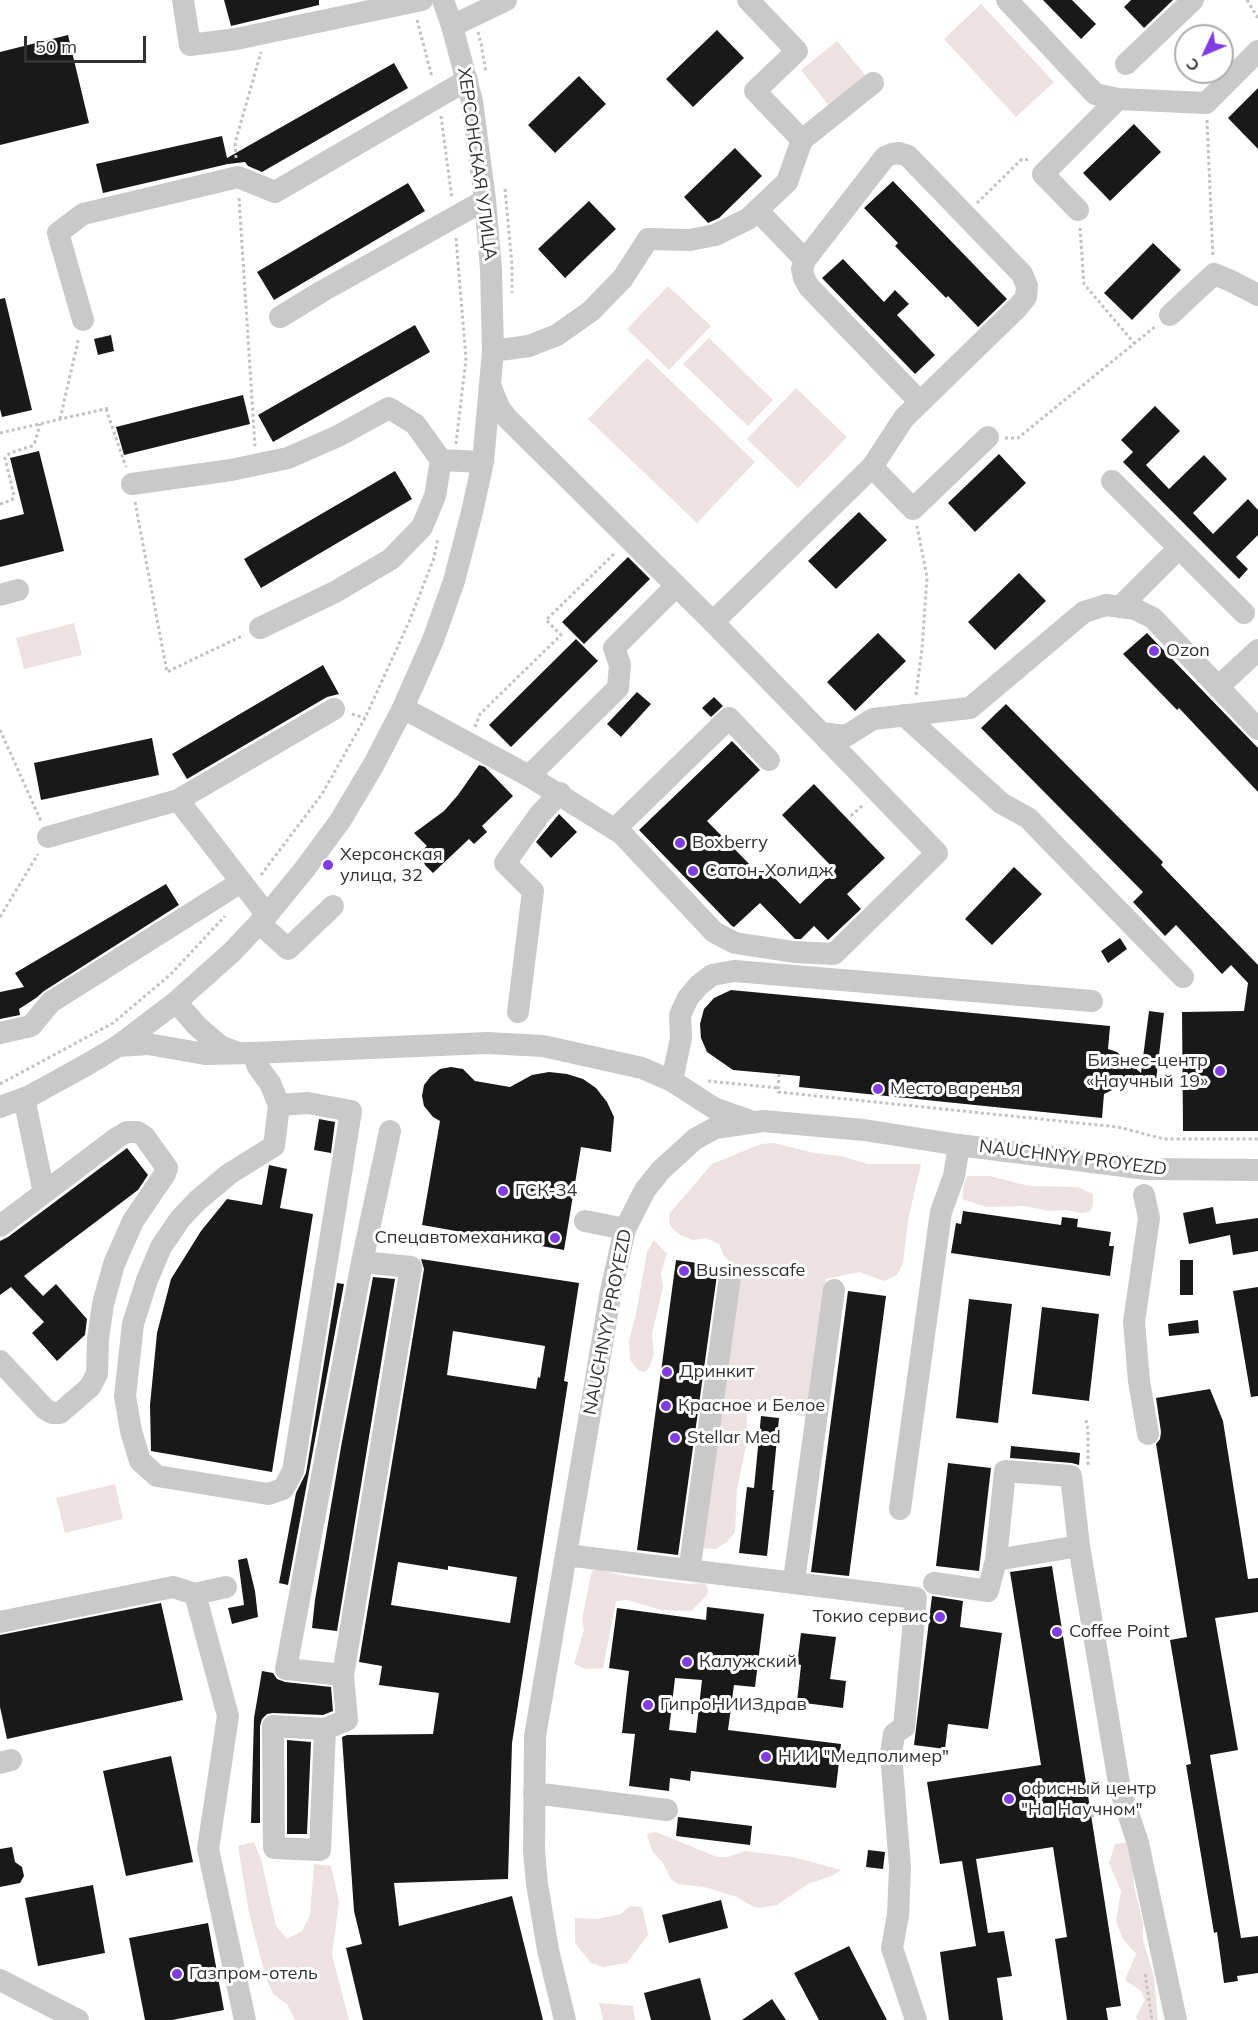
<!DOCTYPE html>
<html>
<head>
<meta charset="utf-8">
<style>
	body { margin:0 }
	#map { position:relative; width:1258px; height:2020px; overflow:hidden; background:#fff; font-family:Mulish,sans-serif }
	canvas { display:block }
	.north { position:absolute; left:1174px; top:24px; width:60px; height:60px; box-sizing:border-box; background:#fff; border:2px solid #adadad; border-radius:50%; rotate:226deg; font-size:16px; font-weight:700; line-height:24px; text-align:center; color:#323232 }
	.north::after { content:''; display:block; margin:auto; width:21px; height:27px; background:#803ce1; clip-path:polygon(50% 0,100% 100%,50% 72%,0 100%) }
	.scale { position:absolute; left:24px; top:36px; width:122px; height:27px; box-sizing:border-box; border:3px solid #323232; border-top:0; padding-left:8px; font-size:18px; line-height:21px; white-space:nowrap; color:#323232; -webkit-text-stroke:4px #fff; paint-order:stroke }
</style>
</head>
<body>
<div id="map">
<canvas width="1258" height="2020"></canvas>
<div class="north">С</div>
<div class="scale">50 m</div>
</div>
<script>
const c = document.querySelector('canvas').getContext('2d');
c.lineJoin = 'round';
function paint(path, color) { c.fillStyle = color; c.fill(path, 'evenodd'); }
const poly = rows => new Path2D(rows.map(r => 'M' + r).join(''));
function strokePath(path, color, width, dash) { c.strokeStyle = color; c.lineWidth = width; c.lineCap = dash ? 'butt' : 'round'; c.setLineDash(dash || []); c.stroke(path); }
function label(font, color, halo, rows, align = 'center') {
  c.font = font + ' Mulish,sans-serif'; c.lineWidth = 6; c.setLineDash([]); c.textBaseline = 'middle'; c.strokeStyle = halo; c.fillStyle = color; for (const [text, x, y, turn = 0] of rows) {
    c.save(); c.translate(x, y); c.rotate((+turn || 0) * Math.PI / 180); c.textAlign = isNaN(turn) ? turn : align; if (halo) c.strokeText(text, 0, 0); c.fillText(text, 0, 0); c.restore();
  }
}
paint(poly([
	[981,4,1054,82,1016,117,944,39],
	[837,41,866,76,829,106,801,70],
	[668,286,711,326,669,370,627,329],
	[709,338,773,400,748,426,683,364],
	[647,358,755,462,697,523,588,419],
	[796,388,847,437,798,488,747,439],
	[74,623,82,655,24,669,16,638],
	[774,1143,814,1153,841,1156,868,1164,921,1164,908,1220,903,1263,897,1275,884,1281,859,1272,826,1279,807,1417,797,1415,787,1407,771,1401,746,1409,748,1436,737,1490,735,1532,727,1542,716,1549,702,1548,739,1271,724,1256,719,1244,706,1238,693,1240,680,1235,670,1226,669,1214,712,1164,761,1144],
	[967,1176,990,1176,1029,1186,1078,1187,1093,1194,1093,1206,1089,1212,1081,1213,1066,1210,1049,1211,1025,1206,986,1207,962,1199,964,1183],
	[654,1240,667,1254,661,1273,663,1287,652,1334,654,1355,649,1368,644,1372,638,1370,630,1360,629,1340,636,1314,647,1252],
	[115,1484,123,1519,65,1533,56,1498],
	[597,1569,625,1576,689,1584,701,1583,706,1584,708,1589,707,1595,691,1611,661,1610,627,1600,616,1601,603,1668,586,1669,574,1664,584,1630,582,1619,592,1571],
	[656,1832,717,1857,728,1857,745,1851,793,1857,841,1870,834,1875,808,1884,777,1905,760,1908,752,1906,737,1897,704,1887,678,1884,671,1879,663,1863,652,1851,647,1834],
	[254,1842,261,1859,276,1926,287,1939,302,1931,310,1915,314,1864,331,1866,339,1902,332,1955,349,2020,295,2020,287,2004,273,1994,266,1978,249,1913,238,1846],
	[1129,1842,1132,1850,1134,1887,1143,1923,1143,1941,1154,1976,1158,2020,1138,2020,1136,2017,1145,2000,1141,1991,1125,1980,1136,1954,1123,1939,1116,1921,1121,1891,1109,1863,1115,1844],
	[630,1906,642,1907,648,1935,627,1963,603,1967,591,1963,575,1943,575,1918,597,1919,621,1914],
	[599,2003,633,2006,635,2020,603,2020]
]), '#eee1e1');
paint(poly([
	[224,0,319,0,319,5,231,26],
	[1043,0,1072,0,1096,24,1081,39],
	[1131,0,1173,0,1144,28,1124,7],
	[717,30,744,58,693,107,666,79],
	[68,35,89,123,0,145,0,52],
	[394,63,408,88,262,172,248,166,245,162,228,164,103,193,96,164,222,136,227,158],
	[579,76,606,104,555,153,528,125],
	[1258,88,1258,149,1228,118],
	[1134,124,1161,152,1110,201,1083,173],
	[735,148,762,176,719,218,708,223,684,197],
	[893,181,1007,299,978,327,948,296,946,298,895,246,898,243,864,208],
	[408,183,425,211,274,300,257,272],
	[589,201,616,229,565,278,538,249],
	[1153,243,1181,270,1132,320,1104,293],
	[843,259,884,302,895,290,909,304,897,315,935,355,915,374,822,278],
	[5,298,32,410,2,417,0,409,0,299],
	[415,325,430,352,273,442,258,415],
	[111,335,114,351,98,355,94,339],
	[243,395,250,424,124,455,116,427],
	[1155,406,1180,431,1146,465,1169,489,1204,455,1227,479,1193,513,1213,534,1248,499,1258,510,1258,535,1236,557,1248,569,1239,579,1123,462,1133,452,1121,440],
	[39,451,64,551,0,567,0,520,24,514,10,458],
	[999,454,1026,483,975,532,948,503],
	[395,471,412,499,261,588,244,559],
	[859,512,887,540,836,589,808,561],
	[628,557,650,579,584,644,562,622],
	[1019,573,1046,601,995,650,968,622],
	[878,633,906,661,855,711,827,682],
	[1147,633,1258,748,1258,792,1179,708,1177,710,1123,654],
	[576,639,598,661,511,747,489,725],
	[323,665,339,694,327,697,187,779,172,754],
	[637,692,651,704,621,737,607,724],
	[714,697,723,706,711,717,702,708],
	[1006,704,1163,862,1161,865,1258,965,1258,1131,1183,1131,1182,1012,1244,1011,1248,983,1231,965,1222,974,1176,925,1165,936,1133,902,1143,892,981,728],
	[152,738,159,775,41,800,34,763],
	[732,741,760,770,707,821,759,874,765,868,800,904,835,870,782,815,814,784,885,858,847,894,861,909,828,940,814,926,801,939,795,939,760,903,734,927,732,926,639,830],
	[479,765,485,767,513,796,482,826,487,832,474,844,469,839,433,873,425,865,420,852,427,846,414,833,444,811,458,795],
	[559,814,577,832,551,858,536,842],
	[1014,867,1042,894,992,945,965,919],
	[166,884,179,905,44,991,36,998,19,1009,20,1015,0,1019,0,992,24,987,15,973],
	[1120,938,1127,949,1108,963,1101,951],
	[731,990,1110,1026,1108,1049,1117,1052,1141,1073,1149,1011,1164,1013,1155,1089,1139,1087,1141,1076,1104,1094,1102,1118,799,1087,800,1076,733,1070,707,1052,701,1038,700,1024,704,1009,714,998],
	[451,1067,463,1069,475,1081,510,1087,532,1075,549,1072,567,1074,583,1079,596,1088,607,1102,614,1117,611,1152,581,1147,564,1250,422,1225,440,1121,433,1117,424,1106,422,1096,424,1085,431,1076,440,1069],
	[319,1119,335,1122,331,1153,314,1150],
	[127,1148,148,1175,138,1190,24,1276,43,1296,56,1284,87,1319,85,1335,57,1361,32,1333,44,1322,11,1287,0,1295,0,1241,8,1237],
	[269,1165,287,1169,280,1208,313,1214,272,1472,151,1451,150,1405,157,1333,171,1279,201,1231,227,1199,262,1205],
	[1213,1207,1216,1224,1258,1218,1258,1251,1233,1255,1230,1235,1189,1244,1183,1213],
	[963,1211,1061,1225,1062,1217,1078,1219,1077,1227,1111,1232,1109,1246,1114,1246,1110,1276,951,1253,956,1223,961,1224],
	[421,1259,579,1283,564,1381,568,1382,512,1743,508,1879,394,1883,399,1926,512,1896,543,2020,363,2020,346,1948,362,1944,354,1911,342,1737,347,1735,433,1734,439,1693,379,1685,382,1666,359,1662,424,1269],
	[453,1331,545,1346,540,1378,538,1377,536,1389,447,1375],
	[398,1562,448,1570,448,1566,517,1577,510,1623,391,1605],
	[676,1260,720,1266,717,1275,678,1555,637,1550],
	[1180,1260,1193,1260,1193,1295,1180,1295],
	[373,1277,395,1279,337,1631,312,1628,315,1600,341,1447],
	[337,1283,344,1284,288,1585,279,1583,296,1493,306,1473],
	[1258,1287,1258,1396,1251,1397,1233,1291],
	[848,1291,886,1296,849,1576,811,1572],
	[969,1299,1012,1304,998,1423,956,1418],
	[1042,1307,1099,1314,1089,1401,1032,1394],
	[1198,1320,1199,1333,1169,1336,1168,1324],
	[1210,1389,1223,1421,1248,1579,1258,1578,1258,1612,1215,1618,1238,1750,1210,1755,1241,1938,1258,1936,1258,1973,1237,1976,1238,1981,1224,1983,1217,1932,1214,1933,1186,1765,1191,1764,1170,1640,1187,1637,1156,1444,1160,1439,1161,1432,1156,1398],
	[761,1416,779,1418,772,1490,774,1490,767,1556,739,1553,747,1487,754,1488],
	[1011,1446,1080,1453,1079,1465,1072,1463,1010,1458],
	[948,1463,991,1468,979,1571,936,1566],
	[247,1558,255,1591,258,1617,232,1624,228,1608,244,1605,238,1560],
	[1052,1566,1121,2006,1106,2008,1108,2020,1067,2020,1055,1939,1067,1937,1053,1847,976,1859,988,1933,1004,1931,1012,1976,997,1978,1003,2020,949,2020,940,1952,976,1946,962,1861,940,1864,927,1782,1041,1765,1010,1572],
	[932,1596,963,1601,960,1627,1002,1633,988,1729,948,1724,945,1749,914,1745],
	[161,1603,183,1700,7,1739,0,1707,0,1635],
	[707,1607,764,1614,755,1687,734,1685,728,1730,841,1744,836,1788,691,1771,690,1781,670,1778,669,1791,629,1786,635,1734,622,1733,629,1671,609,1668,617,1608,706,1620],
	[675,1678,702,1680,696,1733,669,1730],
	[801,1633,836,1637,830,1679,846,1681,843,1708,797,1702,801,1665,797,1664],
	[262,1671,273,1673,277,1679,285,1682,331,1687,333,1711,323,1715,273,1713,267,1714,262,1719,260,1726,260,1823,251,1823,254,1718],
	[287,1740,311,1742,307,1834,287,1834],
	[171,1756,193,1862,126,1876,103,1771],
	[678,1817,752,1826,750,1845,676,1836],
	[12,1847,15,1862,22,1867,24,1876,20,1883,0,1887,0,1849],
	[868,1850,885,1852,883,1869,866,1867],
	[93,1885,105,1953,38,1966,25,1898],
	[721,1900,728,1928,669,1943,662,1915],
	[208,1923,224,2010,172,2020,145,2020,129,1938],
	[849,1946,887,2020,819,2020,794,1973],
	[700,1978,711,2020,651,2020,644,1993],
	[772,1999,786,2020,742,2020]
]), '#191919');
strokePath(poly([
	[1247,0,1258,18],
	[417,20,432,77],
	[478,32,481,43,486,73],
	[441,116,452,199],
	[1207,120,1213,257],
	[236,158,235,143,261,52],
	[505,189,512,265,512,293],
	[239,198,255,446],
	[977,203,1022,159,1030,160],
	[1080,228,1084,284,1134,343],
	[456,238,466,359,456,444],
	[106,409,126,467],
	[60,419,79,337],
	[0,433,109,408],
	[1005,438,1018,438,1157,325],
	[135,502,167,672,244,635],
	[0,504,12,500,14,496,5,458,10,453,32,446,35,442,40,424],
	[916,695,922,649,927,577,917,526],
	[352,714,365,718],
	[475,727,480,714,561,635,546,620,616,552],
	[0,730,41,821],
	[851,816,863,805],
	[261,875,322,794,365,718,409,622,434,558,438,538],
	[0,917,38,854],
	[779,1074,778,1092,1118,1127,1164,1139,1258,1139],
	[708,1081,778,1088],
	[0,1084,113,1023,171,974,225,916],
	[1086,1420,1088,1430,1088,1467],
	[1091,1816,1110,1813],
	[1145,1974,1152,2020]
]), '#c2c2c2', 3, [3, 3]);
strokePath(poly([
	[183,0,190,45,236,39,422,0],
	[1007,0,1095,94,1118,99],
	[452,26,506,0],
	[1126,64,1193,0],
	[802,140,873,83],
	[757,210,805,260],
	[1078,210,1043,174,1118,99,1206,103,1258,51],
	[1170,315,1214,274,1231,281,1258,295],
	[280,317,321,292,485,200],
	[83,320,58,233,83,214,238,177,275,192,467,80],
	[493,351,529,346,557,335,591,311,623,278,648,239,690,240,715,235,748,219,787,182,802,140,755,91,797,51,748,0],
	[491,388,500,409,508,419,713,622,821,733,846,736,873,719,970,708,1084,612,1106,605,1135,609,1153,618,1258,729],
	[872,467,904,418,1018,307,1026,297,1027,286,1022,274,908,156,899,153,892,154,885,157,805,260,802,269,804,278,809,287,920,402],
	[1112,481,1179,548],
	[132,484,231,470,288,458,338,436,389,408,415,424,441,460,483,462],
	[0,595,18,590],
	[1121,606,1179,548,1244,613],
	[713,622,872,467,913,509,988,437],
	[260,628,335,592,391,559,422,527,435,496,441,460],
	[1218,687,1258,650],
	[403,708,529,776,618,688,620,665,614,648,676,586],
	[904,715,1001,803,1028,818,1183,977],
	[529,776,622,834,714,932,735,943,794,952,834,954,937,853,821,733],
	[178,800,334,709],
	[615,829,729,718,769,760],
	[48,837,178,800,267,915],
	[259,923,288,949,333,906],
	[176,1002,197,1026,220,1046,238,1053],
	[518,1012,533,891,505,863,540,814,560,793],
	[0,1033,31,1026,51,1002,241,882],
	[118,1046,148,1044,205,1054,253,1053,487,1043,543,1046,642,1068,672,1081,714,1108,748,1120],
	[253,1053,258,1067,270,1083,279,1105,274,1146,229,1174,197,1201,180,1219,161,1247,147,1280,133,1324,125,1396,131,1431,140,1461,157,1476,268,1494,283,1489,293,1471,351,1111,308,1103,279,1105],
	[672,1081,681,1038,680,1015,688,998,699,985,712,975,734,971,1092,1001],
	[24,1098,44,1193],
	[0,1107,30,1096,88,1064,118,1046,176,1002,232,952,267,915,304,870,340,821,374,764,403,708,433,640,454,581,472,512,483,462,493,351,491,269,485,200,472,101,452,26,443,0],
	[1144,1195,1149,1218,1134,1322,1139,1381,1148,1434],
	[585,1221,625,1229],
	[0,1226,118,1137,127,1132,137,1132,144,1136,167,1168,165,1174,133,1221,114,1264,103,1304,98,1339,97,1374,90,1387,60,1413,52,1413,45,1409,0,1361],
	[900,1509,941,1212,954,1176,959,1145],
	[566,1555,916,1598,904,1727,894,1734,891,1754,900,1867,898,1915,892,1948,916,2020],
	[691,1558,730,1277],
	[996,1560,1005,1471,1071,1476,1079,1546,1120,1789,1138,1843,1176,2020],
	[795,1573,834,1290],
	[934,1583,988,1591,996,1560,1079,1546],
	[195,1594,228,1716,208,1849,245,2020],
	[0,1622,173,1587,195,1594,226,1587],
	[343,1675,286,1669,362,1262,390,1131],
	[325,1729,320,1850,274,1848,273,1726,325,1729,347,1720,343,1675,411,1267,362,1262],
	[0,1763,11,1760],
	[534,1793,667,1810],
	[0,1980,78,2020],
	[565,2020,548,1950,537,1884,534,1851,535,1736,611,1291,625,1229,645,1190,660,1171,695,1139,715,1128,763,1121,864,1130,959,1145,1147,1169,1258,1170]
]), '#c9c9c9', 22);
for (const [x, y, r, color] of [
	[1154,651,6,"#803ce1"],
	[680,843,6,"#803ce1"],
	[328,865,6,"#803ce1"],
	[693,871,6,"#803ce1"],
	[1220,1071,6,"#803ce1"],
	[878,1089,6,"#803ce1"],
	[503,1191,6,"#803ce1"],
	[555,1238,6,"#803ce1"],
	[684,1271,6,"#803ce1"],
	[667,1372,6,"#803ce1"],
	[666,1406,6,"#803ce1"],
	[675,1438,6,"#803ce1"],
	[940,1617,6,"#803ce1"],
	[1057,1632,6,"#803ce1"],
	[687,1662,6,"#803ce1"],
	[648,1705,6,"#803ce1"],
	[766,1757,6,"#803ce1"],
	[1009,1799,6,"#803ce1"],
	[177,1974,6,"#803ce1"]
]) { const dot = new Path2D(); dot.arc(x, y, r, 0, 2 * Math.PI); c.fillStyle = color; c.fill(dot); strokePath(dot, '#fff', 2); }
label('18px', '#323232', '#fff', [
	["ХЕРСОНСКАЯ УЛИЦА",477,164,82],
	["NAUCHNYY PROYEZD",1073,1158,7],
	["NAUCHNYY PROYEZD",608,1322,-79]
]);
label('18px', '#323232', '#fff', [
	["Ozon",1166,651],
	["Boxberry",692,843],
	["Херсонская",340,855],
	["улица, 32",340,876],
	["Сатон-Холидж",705,871],
	["Бизнес-центр",1208,1061,"right"],
	["«Научный 19»",1208,1082,"right"],
	["Место варенья",890,1089],
	["ГСК-34",515,1191],
	["Спецавтомеханика",543,1238,"right"],
	["Businesscafe",696,1271],
	["Дринкит",679,1372],
	["Красное и Белое",678,1406],
	["Stellar Med",687,1438],
	["Токио сервис",928,1617,"right"],
	["Coffee Point",1069,1632],
	["Калужский",699,1662],
	["ГипроНИИЗдрав",660,1705],
	["НИИ \"Медполимер\"",778,1757],
	["офисный центр",1021,1789],
	["\"На Научном\"",1021,1810],
	["Газпром-отель",189,1974]
], 'left');
</script>
</body>
</html>
